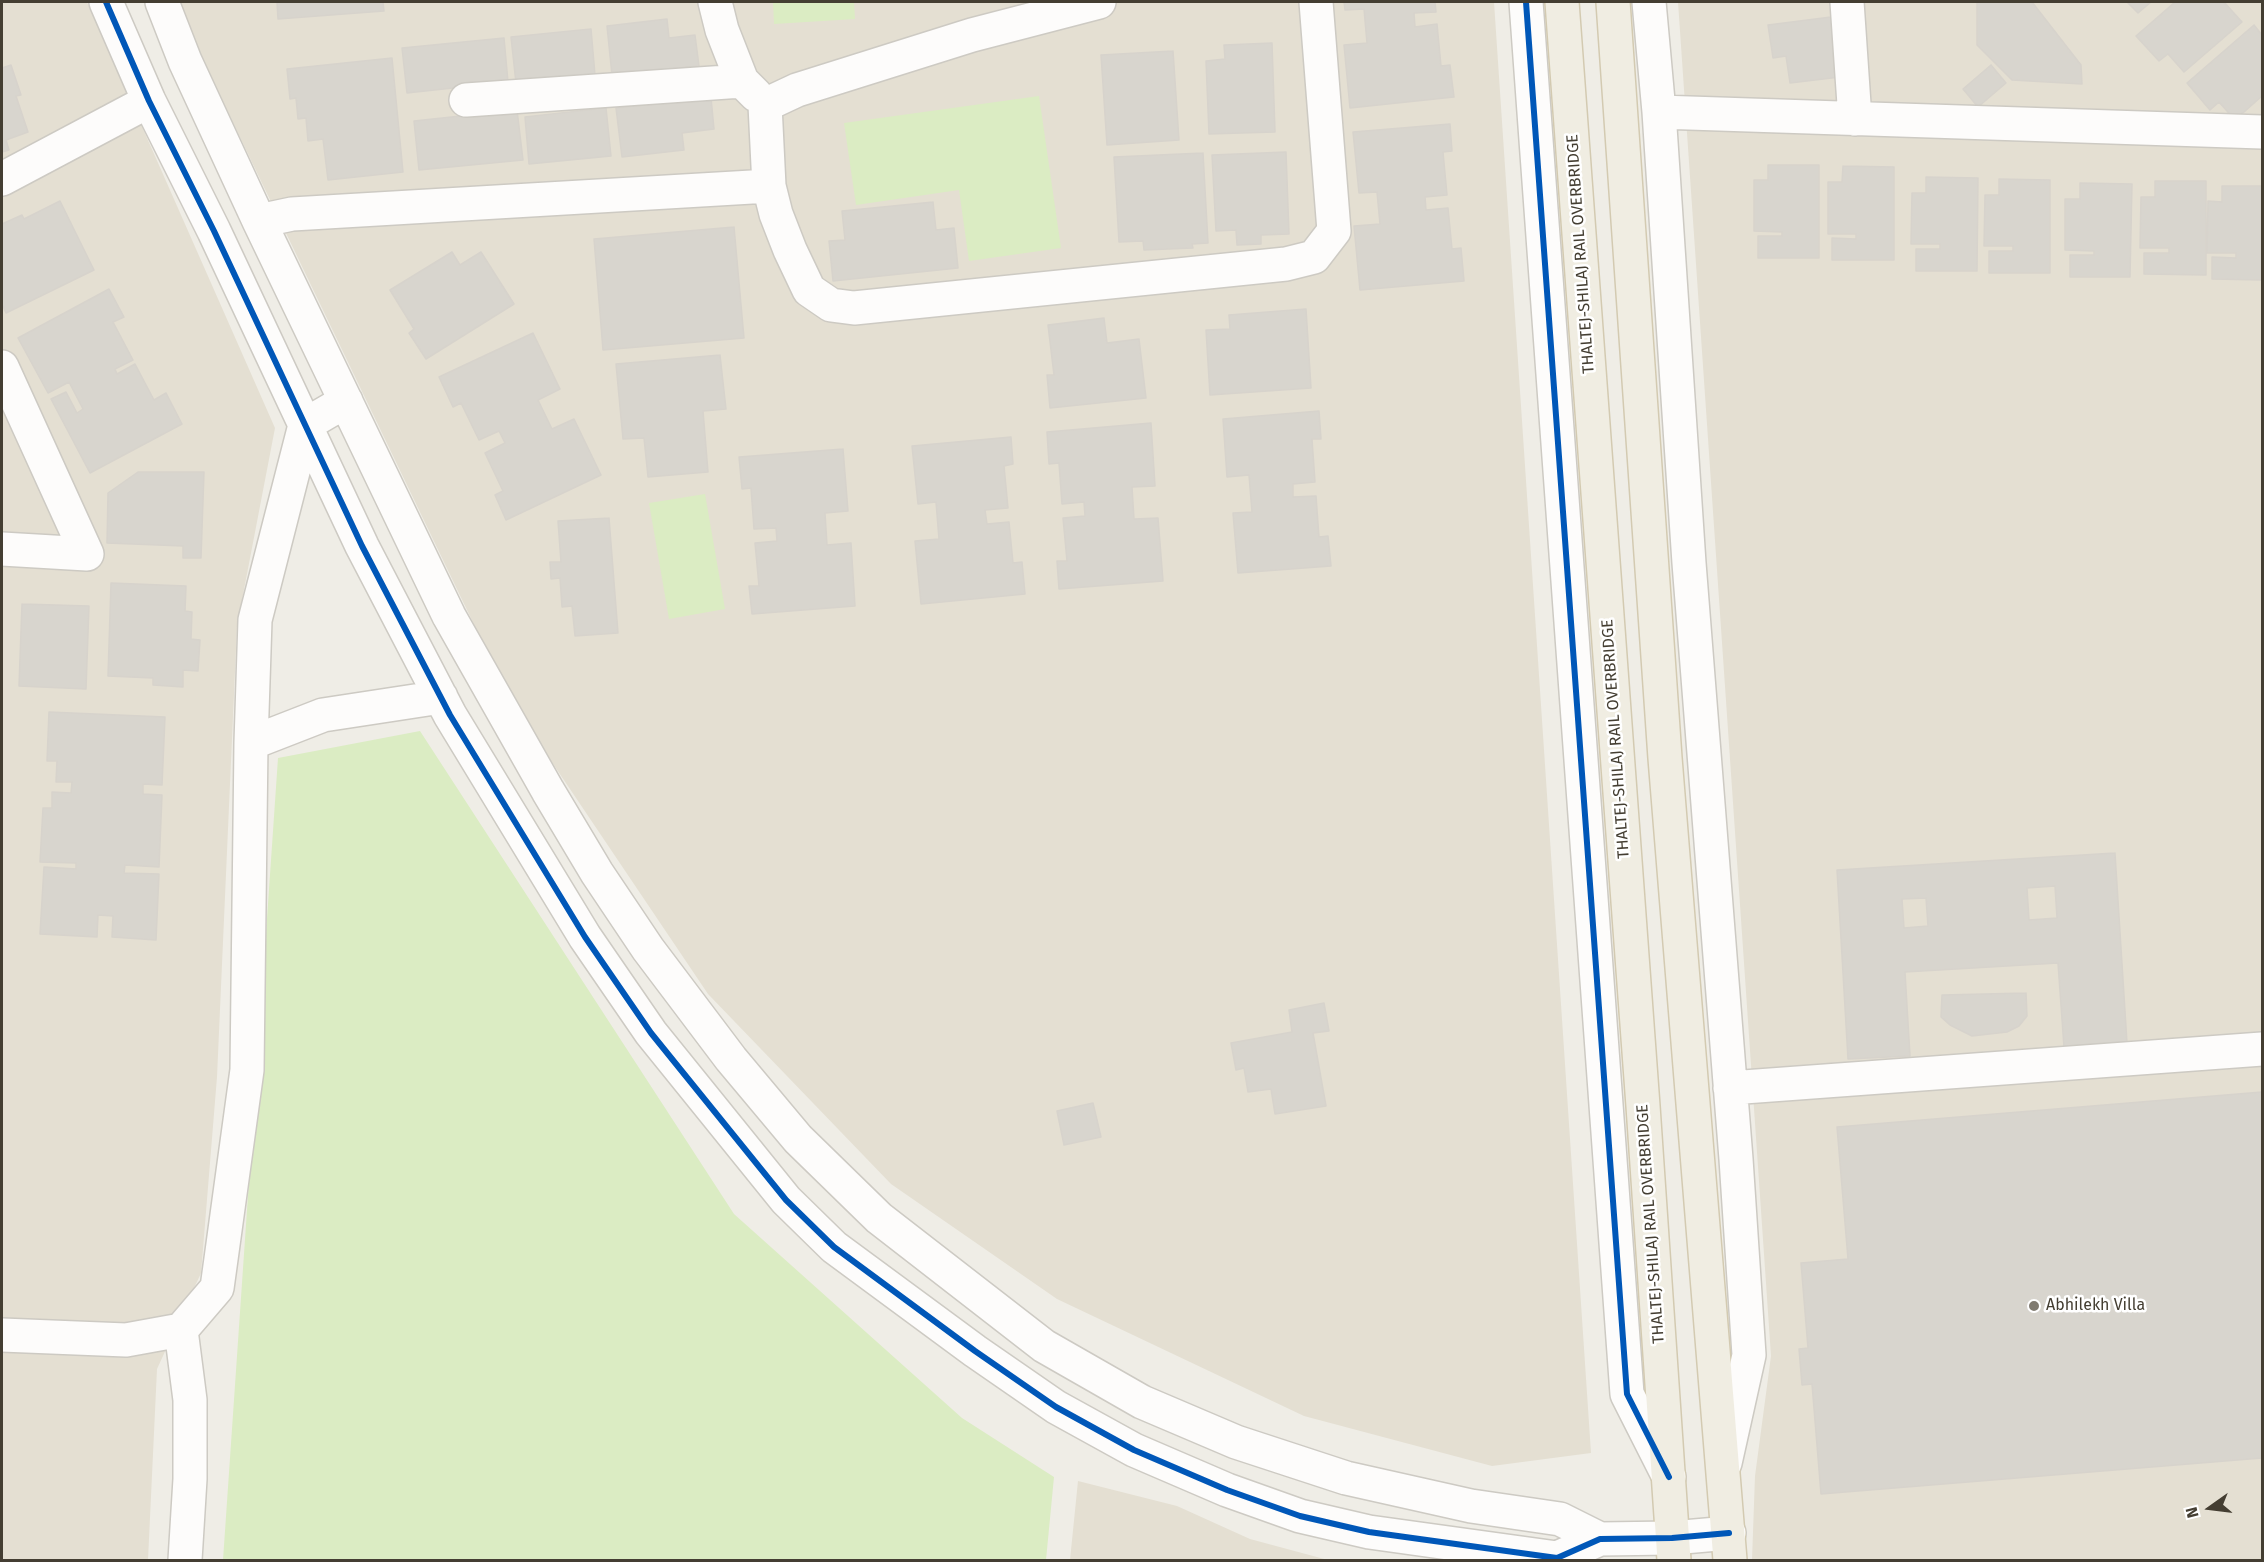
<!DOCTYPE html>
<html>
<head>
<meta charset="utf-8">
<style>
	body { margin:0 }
	#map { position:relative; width:2264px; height:1562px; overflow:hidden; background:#efede6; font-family:"Fira Sans",sans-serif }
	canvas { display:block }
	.frame { position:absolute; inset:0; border:3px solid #443e32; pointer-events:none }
	.north { position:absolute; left:2180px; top:1478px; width:60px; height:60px; -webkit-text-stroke:4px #fff; paint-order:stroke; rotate:256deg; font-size:16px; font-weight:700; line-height:24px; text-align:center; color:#443e32 }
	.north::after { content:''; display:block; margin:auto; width:21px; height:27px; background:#443e32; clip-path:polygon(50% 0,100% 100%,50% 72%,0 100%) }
</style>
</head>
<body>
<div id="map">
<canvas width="2264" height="1562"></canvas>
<div class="frame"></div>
<div class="north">N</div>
</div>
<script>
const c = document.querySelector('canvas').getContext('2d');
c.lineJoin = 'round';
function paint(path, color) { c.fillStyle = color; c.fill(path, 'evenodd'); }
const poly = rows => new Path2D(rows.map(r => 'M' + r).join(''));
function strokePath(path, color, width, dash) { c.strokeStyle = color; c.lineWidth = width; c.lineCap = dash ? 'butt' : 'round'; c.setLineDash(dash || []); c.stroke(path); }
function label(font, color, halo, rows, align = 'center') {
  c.font = font + ' "Fira Sans",sans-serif'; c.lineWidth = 5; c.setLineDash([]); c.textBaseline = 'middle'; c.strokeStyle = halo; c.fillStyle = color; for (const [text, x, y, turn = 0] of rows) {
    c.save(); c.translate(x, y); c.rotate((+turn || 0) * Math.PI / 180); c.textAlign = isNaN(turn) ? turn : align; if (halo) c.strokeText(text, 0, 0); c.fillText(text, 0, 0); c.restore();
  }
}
paint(poly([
	[2,2,87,2,275,428,237,626,217,1077,201,1273,157,1369,148,1560,2,1560],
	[179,2,1494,2,1591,1453,1492,1466,1304,1416,1057,1299,891,1184,708,994,541,746,480,637,200,54],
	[1678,2,2262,2,2262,1560,1752,1560,1755,1476,1771,1356],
	[1078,1481,1177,1506,1250,1539,1328,1560,1070,1560]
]), '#e4dfd2');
paint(poly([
	[773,2,854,2,855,19,774,24],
	[1039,96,1061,248,969,261,959,190,856,205,844,123],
	[705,494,725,609,669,619,649,503],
	[420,731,734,1214,962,1418,1054,1477,1046,1560,223,1560,278,758]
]), '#dbecc3');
const building = poly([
	[277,2,383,2,384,11,278,19,277,2],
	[1344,2,1435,2,1436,12,1414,13,1415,27,1437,24,1441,66,1450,65,1454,97,1350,108,1344,45,1367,43,1364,9,1345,10,1344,2],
	[1977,2,2032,2,2081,65,2082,84,2012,80,1977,45,1977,2],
	[2127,2,2151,2,2138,13,2127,2],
	[2175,2,2224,2,2242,22,2184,72,2168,54,2159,61,2136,36,2175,2],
	[1831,17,1840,77,1790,83,1786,56,1773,58,1768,25,1831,17],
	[667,19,669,38,695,35,699,66,612,75,607,26,667,19],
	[2254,25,2262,35,2262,96,2235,120,2219,102,2210,110,2187,83,2254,25],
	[591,29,595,75,516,83,511,37,591,29],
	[504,38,508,82,407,93,402,48,504,38],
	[1272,43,1275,132,1209,134,1206,61,1225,59,1224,45,1272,43],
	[1173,51,1179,140,1107,145,1101,55,1173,51],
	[392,58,403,172,328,180,323,139,308,141,306,118,298,119,296,98,290,99,287,69,392,58],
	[11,65,21,95,16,96,28,132,6,140,9,150,2,152,2,68,11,65],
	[1991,65,2006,83,1978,107,1963,89,1991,65],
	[711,98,714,129,682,133,684,150,622,157,616,108,711,98],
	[606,108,611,156,529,164,525,117,606,108],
	[517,110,523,160,419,170,414,121,517,110],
	[1450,124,1452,151,1443,152,1447,195,1425,197,1426,210,1448,208,1452,249,1461,248,1464,281,1360,290,1354,226,1380,224,1377,192,1359,193,1353,132,1450,124],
	[1286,152,1289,234,1261,235,1261,244,1237,245,1236,230,1216,231,1212,155,1286,152],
	[1203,153,1208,243,1192,244,1193,248,1144,250,1143,241,1119,242,1114,157,1203,153],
	[1768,165,1819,165,1819,258,1758,258,1758,236,1782,236,1782,232,1754,231,1754,180,1768,180,1768,165],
	[1843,166,1894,167,1894,260,1832,260,1832,238,1856,239,1856,234,1828,234,1828,182,1842,182,1843,166],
	[1926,177,1978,178,1977,271,1916,271,1916,249,1940,249,1940,244,1911,244,1912,193,1926,193,1926,177],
	[1999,179,2050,180,2050,273,1989,273,1989,251,2013,251,2013,246,1984,246,1985,195,1999,195,1999,179],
	[2155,181,2206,181,2206,275,2144,274,2144,253,2169,253,2169,248,2140,248,2141,197,2155,197,2155,181],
	[2080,183,2132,184,2130,277,2070,277,2070,255,2094,255,2094,251,2065,250,2065,199,2080,199,2080,183],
	[2222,186,2262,186,2262,280,2212,279,2212,257,2236,258,2236,253,2207,253,2208,201,2222,202,2222,186],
	[60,201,94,270,6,313,2,304,2,224,22,215,24,219,60,201],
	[933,202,936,230,954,228,958,268,833,281,829,241,845,240,842,211,933,202],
	[734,227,744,338,603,350,594,239,734,227],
	[452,252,460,265,481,252,514,304,426,359,409,333,414,329,390,290,452,252],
	[109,289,124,317,113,322,133,360,115,369,117,374,135,364,154,400,166,393,182,424,90,473,51,399,66,392,77,413,83,409,69,382,48,393,18,338,109,289],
	[1306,309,1311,388,1210,395,1206,330,1230,329,1229,315,1306,309],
	[1104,318,1107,343,1139,339,1146,398,1050,408,1047,375,1054,375,1048,325,1104,318],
	[533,333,560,389,538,400,552,429,574,419,601,475,506,520,495,495,503,491,485,453,505,443,499,431,479,440,461,403,453,407,439,377,533,333],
	[720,355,726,409,703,411,708,472,648,477,644,438,623,439,616,364,720,355],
	[1319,411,1321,439,1312,439,1315,482,1293,484,1293,497,1316,496,1319,537,1328,536,1331,566,1238,573,1233,513,1252,512,1249,475,1227,477,1223,419,1319,411],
	[1151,423,1155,486,1132,487,1134,519,1158,518,1163,581,1059,589,1057,561,1067,561,1063,518,1085,516,1084,502,1062,504,1059,463,1049,464,1047,432,1151,423],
	[1011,437,1013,464,1004,466,1008,508,985,510,987,524,1009,522,1013,563,1022,562,1025,594,921,604,915,541,939,539,936,502,918,504,912,446,1011,437],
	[843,449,848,511,825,513,827,545,851,543,855,606,752,614,749,586,759,586,755,543,777,541,776,528,754,529,751,488,742,489,739,457,843,449],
	[138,472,204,472,201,558,183,558,183,546,107,543,108,493,138,472],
	[609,518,618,633,575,636,572,606,562,607,560,578,551,579,550,562,561,562,558,521,609,518],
	[111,583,186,586,185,611,192,612,191,639,200,640,198,671,183,670,183,687,153,685,153,678,108,676,111,583],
	[22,604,89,606,86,689,19,686,22,604],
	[49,712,165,717,162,785,143,784,143,794,162,795,159,867,125,865,124,873,159,874,156,940,112,937,113,916,98,915,97,937,40,934,44,867,76,869,76,863,40,862,43,808,52,808,52,792,71,793,72,782,56,782,57,761,47,761,49,712],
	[2115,853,2127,1043,2064,1047,2058,963,1905,972,1910,1056,1848,1059,1837,870,2115,853],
	[2055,886,2057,918,2029,920,2027,888,2055,886],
	[1926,898,1928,926,1904,928,1902,899,1926,898],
	[2026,993,2027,1016,2019,1026,2007,1032,1972,1036,1950,1025,1941,1017,1942,995,2026,993],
	[1324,1003,1329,1031,1313,1033,1326,1106,1275,1114,1271,1089,1248,1092,1244,1068,1236,1070,1231,1043,1292,1032,1289,1010,1324,1003],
	[2262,1092,2262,1458,1821,1494,1812,1384,1802,1385,1799,1349,1808,1348,1801,1263,1848,1259,1837,1127,2262,1092],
	[1093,1103,1101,1137,1064,1145,1057,1111,1093,1103]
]);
paint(building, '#d8d5ce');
strokePath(building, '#d7d3cc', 1.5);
const minor = poly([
	[106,2,149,101,214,231,362,546,450,715,585,937,651,1033,786,1200,834,1247,975,1351,1056,1407,1134,1450,1227,1490,1300,1516,1369,1532,1557,1558,1600,1539,1672,1538,1729,1533],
	[162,2,185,61,259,221,449,616,548,791,597,873,648,949,731,1059,798,1139,879,1218,1044,1346,1142,1402,1236,1442,1346,1478,1471,1506,1560,1519,1600,1539],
	[715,2,722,30,742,81,756,95],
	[1099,2,972,35,797,90,765,105,769,186,776,214,790,250,809,290,831,305,854,308,1286,264,1314,257,1334,231,1316,2],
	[1526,2,1627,1394,1669,1477],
	[1649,2,1659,112,1689,563,1736,1159,1749,1355,1725,1463],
	[1847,2,1855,119],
	[466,100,742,81],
	[1659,112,2262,132],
	[2,179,149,101],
	[259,221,292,214,769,186],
	[2,367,87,554,2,549],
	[251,743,323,715,441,697],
	[1730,1088,2262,1049],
	[181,1330,190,1400,190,1479,185,1560],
	[2,1335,126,1340,181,1330,217,1288,247,1070,251,743,255,620,305,425,346,401]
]);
const major = poly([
	[1562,2,1643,1106,1674,1560],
	[1613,2,1665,758,1730,1560]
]);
strokePath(minor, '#cdcac3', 36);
strokePath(major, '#d3cab1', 36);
strokePath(minor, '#fdfcfb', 33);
strokePath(major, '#f0ede2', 33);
strokePath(poly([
	[106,2,149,101,214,231,362,546,450,715,585,937,651,1033,786,1200,834,1247,975,1351,1056,1407,1134,1450,1227,1490,1300,1516,1369,1532,1557,1558,1600,1539,1672,1538,1729,1533],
	[1526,2,1627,1394,1669,1477]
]), '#0057b8', 6);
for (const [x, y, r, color] of [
	[2034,1306,6,"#807b71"]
]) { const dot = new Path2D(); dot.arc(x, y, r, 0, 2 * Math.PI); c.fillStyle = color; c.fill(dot); strokePath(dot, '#fff', 2); }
label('16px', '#443e32', '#fff', [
	["THALTEJ-SHILAJ RAIL OVERBRIDGE",1581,254,-94],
	["THALTEJ-SHILAJ RAIL OVERBRIDGE",1616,739,-94],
	["THALTEJ-SHILAJ RAIL OVERBRIDGE",1651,1224,-94]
]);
label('16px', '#443e32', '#fff', [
	["Abhilekh Villa",2046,1306]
], 'left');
</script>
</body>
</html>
